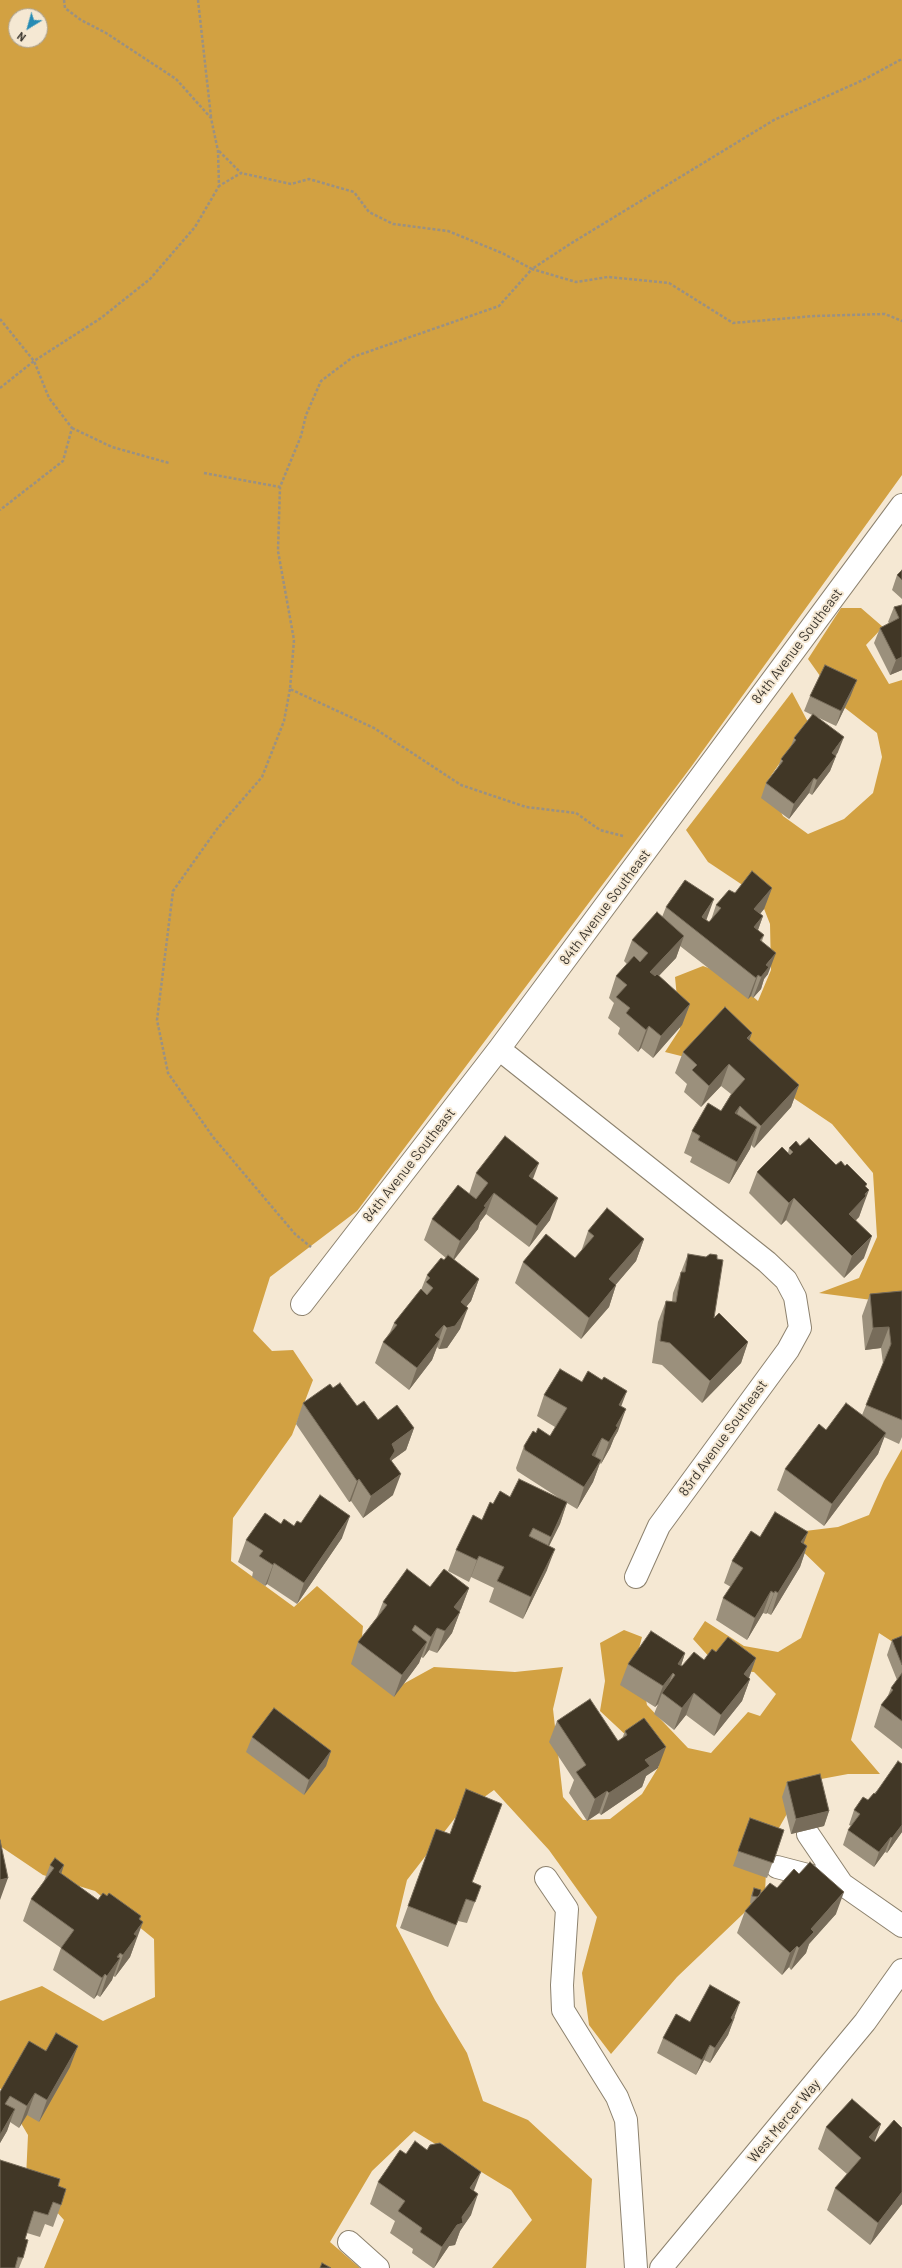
<!DOCTYPE html>
<html>
<head>
<meta charset="utf-8">
<style>
	body { margin:0 }
	#map { position:relative; width:902px; height:2268px; overflow:hidden; background:#f5e8d3; font-family:Barlow,sans-serif }
	canvas { display:block }
	.north { position:absolute; left:8px; top:8px; width:40px; height:40px; box-sizing:border-box; background:#f5e8d3; border:1px solid #aba191; border-radius:50%; rotate:217deg; font-size:11px; font-weight:700; line-height:16px; text-align:center; color:#3c372f }
	.north::after { content:''; display:block; margin:auto; width:14px; height:18px; background:#268bb4; clip-path:polygon(50% 0,100% 100%,50% 72%,0 100%) }
</style>
</head>
<body>
<div id="map">
<canvas width="902" height="2268"></canvas>
<div class="north">N</div>
</div>
<script>
const c = document.querySelector('canvas').getContext('2d');
c.lineJoin = 'round';
function paint(path, color) { c.fillStyle = color; c.fill(path, 'evenodd'); }
const poly = rows => new Path2D(rows.map(r => 'M' + r).join(''));
function strokePath(path, color, width, dash) { c.strokeStyle = color; c.lineWidth = width; c.lineCap = dash ? 'butt' : 'round'; c.setLineDash(dash || []); c.stroke(path); }
function label(font, color, halo, rows, align = 'center') {
  c.font = font + ' Barlow,sans-serif'; c.lineWidth = 4; c.setLineDash([]); c.textBaseline = 'middle'; c.strokeStyle = halo; c.fillStyle = color; for (const [text, x, y, turn = 0] of rows) {
    c.save(); c.translate(x, y); c.rotate((+turn || 0) * Math.PI / 180); c.textAlign = isNaN(turn) ? turn : align; if (halo) c.strokeText(text, 0, 0); c.fillText(text, 0, 0); c.restore();
  }
}
paint(poly([
	[0,0,902,0,902,475,691,767,357,1211,270,1277,253,1331,272,1351,293,1350,313,1380,292,1435,233,1518,231,1561,294,1607,317,1586,363,1626,360,1658,396,1688,434,1667,515,1672,563,1667,553,1709,563,1797,583,1820,610,1819,642,1794,659,1766,600,1711,605,1681,600,1643,624,1630,642,1637,637,1656,647,1705,688,1748,711,1753,748,1712,760,1716,776,1694,754,1672,721,1670,693,1639,705,1621,744,1646,778,1652,801,1638,825,1573,794,1543,805,1531,838,1527,869,1515,884,1481,902,1449,902,1648,879,1633,851,1740,880,1774,848,1774,805,1782,767,1849,765,1893,677,1977,611,2054,589,2025,582,1973,597,1917,549,1850,494,1790,455,1818,407,1880,396,1926,435,2000,467,2053,483,2101,528,2120,592,2179,586,2268,492,2268,532,2220,511,2190,414,2131,372,2171,330,2242,360,2268,44,2268,64,2220,26,2178,28,2135,0,2088,0,2001,42,1986,103,2021,155,1997,154,1939,95,1891,43,1875,0,1846],
	[16,16,40,16,40,40,16,40],
	[841,608,861,608,883,627,866,645,889,684,902,680,902,1304,819,1293,859,1278,877,1237,873,1173,832,1124,761,1076,665,1052,680,1029,675,977,703,966,728,975,758,1001,771,970,770,924,759,896,708,862,686,830,792,692,808,722,766,783,783,816,808,834,844,819,873,793,882,757,877,733,840,704,808,659]
]), '#d2a142');
const minor = poly([
	[499,1049,767,1262,786,1280,795,1297,800,1328,788,1350,659,1526,636,1577],
	[302,1304,499,1049,902,505],
	[808,1834,842,1884],
	[777,1867,842,1884,902,1926],
	[546,1878,567,1909,562,1985,563,2010,617,2097,626,2120,636,2268],
	[349,2242,378,2268],
	[661,2268,865,2022,902,1970]
]);
strokePath(minor, '#8d826e', 24);
strokePath(poly([
	[64,0,65,8,81,20,106,33,176,79,211,118,218,151,219,186,241,173,291,184,309,179,354,192,369,212,393,224,448,231,502,253,532,269,570,244,774,120,863,80,902,59],
	[198,0,211,117],
	[219,151,241,173],
	[0,319,34,361,49,398,72,428,63,461,0,510],
	[0,388,34,361,101,318,150,279,195,227,219,186],
	[72,428,112,447,169,463],
	[204,473,280,487],
	[290,689,284,721,262,777,217,829,173,891,157,1020,168,1073,213,1137,295,1234,311,1247],
	[623,836,600,830,576,813,526,807,461,785,374,728,290,689,294,640,278,551,280,487,301,436,306,415,321,381,353,357,499,306,532,269,576,282,608,277,669,283,733,323,814,316,885,314,902,321]
]), '#9a9183', 2.5, [3, 2]);
strokePath(minor, '#fff', 22);
paint(poly([
	[902,570,902,599,892,590,897,575],
	[902,605,902,670,890,675,874,643,880,628,889,623,888,622,894,607],
	[851,695,836,726,817,717,838,752,836,756,830,771,812,795,809,793,789,819,761,798,766,783,778,767,781,759,791,746,794,738,812,715,804,711,810,696],
	[772,888,764,909,760,914,763,916,758,930,764,935,762,941,768,974,764,979,761,989,753,998,751,996,748,999,680,946,676,958,659,976,690,1004,682,1025,653,1058,641,1048,638,1052,618,1034,620,1028,608,1018,614,1003,609,998,616,976,627,964,624,961,632,940,662,917,666,907,706,920,709,922,711,920,716,905,735,893],
	[750,1040,799,1085,791,1107,754,1148,751,1145,750,1149,729,1184,690,1162,692,1157,684,1153,692,1131,721,1111,731,1094,721,1086,701,1107,684,1092,687,1084,675,1073,683,1052],
	[800,1146,836,1165,866,1187,861,1211,859,1217,856,1220,864,1258,844,1278,786,1220,781,1225,749,1193,757,1172,788,1153,789,1148],
	[476,1173,533,1179,550,1220,529,1247,486,1214,480,1222,478,1229,454,1260,479,1279,471,1301,466,1307,460,1329,447,1348,439,1349,437,1347,432,1360,409,1390,375,1363,383,1342,390,1332,394,1323,421,1290,427,1275,444,1260,446,1258,424,1240,432,1219,469,1194],
	[588,1231,644,1239,636,1261,616,1284,616,1285,609,1307,581,1339,515,1283,523,1262,575,1258,581,1252],
	[688,1254,714,1318,748,1342,741,1363,702,1403,662,1365,652,1363,658,1322,666,1301,672,1302,673,1293],
	[902,1291,902,1437,899,1444,884,1437,878,1454,824,1526,777,1490,785,1469,826,1430,862,1415,883,1364,881,1348,865,1350,862,1316,870,1294],
	[333,1388,357,1406,378,1420,414,1428,406,1450,392,1460,392,1461,393,1495,363,1518,351,1501,349,1502,296,1424,303,1403],
	[544,1395,621,1407,618,1431,614,1438,610,1448,601,1464,600,1463,593,1482,577,1509,567,1503,560,1524,549,1546,547,1570,523,1619,489,1602,494,1588,471,1577,469,1582,448,1571,456,1550,482,1520,493,1504,510,1497,559,1498,517,1471,516,1468,524,1446,536,1433,550,1436,555,1427,537,1416],
	[301,1523,342,1538,297,1604,267,1584,265,1586,252,1577,253,1572,238,1562,246,1540,281,1524,294,1526],
	[760,1537,804,1543,807,1546,800,1567,771,1615,767,1613,766,1614,763,1613,747,1640,716,1620,723,1598,731,1587,724,1583,732,1561],
	[430,1587,469,1588,461,1609,460,1611,452,1633,437,1653,429,1650,423,1658,421,1657,419,1663,394,1697,351,1664,358,1642,377,1617,383,1602],
	[902,1636,902,1749,874,1727,881,1705,887,1698,891,1688,897,1680,887,1655,892,1640],
	[685,1653,681,1666,682,1666,704,1660,756,1658,749,1678,750,1679,742,1701,714,1736,686,1715,674,1730,654,1714,658,1704,655,1707,620,1685,628,1664],
	[557,1721,618,1741,622,1739,625,1731,658,1768,646,1776,642,1787,601,1815,599,1813,587,1821,569,1793,574,1780,549,1742],
	[252,1737,331,1751,326,1766,304,1795,246,1752],
	[902,1764,902,1832,887,1853,885,1852,874,1867,843,1845,848,1830,851,1826,849,1825,854,1810,868,1800],
	[787,1782,829,1811,824,1826,791,1834,782,1797],
	[502,1804,472,1882,481,1886,473,1907,467,1923,458,1921,448,1947,400,1928,436,1829,450,1834],
	[750,1818,784,1830,767,1878,733,1866],
	[50,1865,98,1900,140,1920,135,1943,130,1957,115,1977,113,1976,112,1980,100,1997,97,1995,94,1999,53,1970,61,1948,23,1921,31,1899,44,1881],
	[754,1888,760,1895,777,1888,836,1914,809,1944,806,1953,791,1970,789,1967,782,1975,737,1933,745,1911,752,1904,750,1903,751,1896],
	[735,2017,728,2035,710,2063,704,2060,696,2075,657,2053,663,2038,690,2022],
	[70,2067,39,2122,27,2115,19,2128,10,2122,7,2131,0,2143,0,2092],
	[881,2124,874,2141,875,2142,902,2128,902,2204,870,2245,827,2210,835,2188,847,2174,818,2149,826,2127],
	[0,2160,58,2186,61,2205,53,2227,45,2224,40,2237,27,2233,25,2239,23,2258,19,2268,0,2268],
	[378,2182,474,2191,471,2215,460,2231,455,2245,449,2246,434,2268,433,2268,412,2253,413,2249,390,2233,395,2221,370,2204]
]), '#9b907c');
paint(poly([
	[902,657,902,670,890,675,896,660],
	[857,680,851,695,836,726,841,711],
	[844,737,838,752,826,768,832,753],
	[836,756,830,771,812,795,817,780],
	[814,778,809,793,789,819,794,804],
	[772,888,764,909,747,930,754,909],
	[714,899,706,921,702,917],
	[763,916,755,938,754,927],
	[684,936,676,958,642,993,650,972],
	[776,953,768,974,764,979,761,989,753,998,766,965],
	[758,975,751,996,748,999,756,978],
	[690,1004,682,1025,653,1058,661,1036],
	[649,1026,641,1048,638,1052,646,1030],
	[752,1033,744,1055,747,1038],
	[729,1064,721,1086,701,1107,709,1086],
	[799,1085,791,1107,754,1148,761,1126],
	[740,1106,732,1128,735,1113],
	[757,1127,750,1149,729,1184,737,1162],
	[539,1163,531,1184,529,1176],
	[867,1184,860,1202,865,1194,869,1190,859,1217,841,1235,849,1214,865,1186],
	[494,1193,486,1214,480,1222,478,1229,452,1262,460,1241,484,1206],
	[558,1198,550,1220,529,1247,537,1226],
	[794,1198,786,1220,781,1225,789,1203],
	[872,1236,864,1258,844,1278,852,1256],
	[644,1239,636,1261,602,1301,609,1279],
	[479,1279,471,1301,453,1323,461,1302],
	[616,1285,609,1307,581,1339,589,1318],
	[468,1308,460,1329,447,1348,439,1349,447,1328],
	[444,1325,438,1342,440,1339,432,1360,409,1390,417,1368,435,1335],
	[889,1327,881,1348,865,1350,873,1328],
	[748,1342,741,1363,702,1403,710,1381],
	[627,1391,619,1412,619,1405],
	[626,1409,618,1431,614,1438,610,1448,601,1464,609,1442,616,1426],
	[414,1428,406,1450,392,1460,388,1473,392,1444],
	[886,1433,878,1454,824,1526,832,1504],
	[602,1438,594,1459,592,1455],
	[601,1460,593,1482,577,1509,584,1487],
	[401,1474,393,1495,363,1518,371,1496],
	[359,1479,351,1501,349,1502,357,1481],
	[567,1502,560,1524,543,1558,551,1537],
	[350,1516,342,1538,297,1604,304,1583],
	[808,1532,800,1553,801,1542],
	[807,1546,800,1567,771,1615,778,1593],
	[555,1549,547,1570,523,1619,531,1597],
	[479,1556,471,1577,469,1582,477,1560],
	[274,1563,267,1584,265,1586,273,1565],
	[469,1588,461,1609,446,1629,454,1607],
	[771,1591,763,1613,747,1640,755,1618],
	[775,1591,767,1613,766,1614,774,1593],
	[460,1612,452,1633,437,1653,445,1631],
	[437,1628,429,1650,423,1658,431,1637],
	[427,1642,419,1663,394,1697,402,1675],
	[685,1653,678,1675,678,1664],
	[756,1658,748,1680,744,1674],
	[673,1673,665,1694,662,1693,658,1704,655,1707,663,1686],
	[750,1679,742,1701,714,1736,721,1715],
	[694,1693,686,1715,674,1730,682,1708],
	[666,1747,658,1768,646,1776,642,1787,601,1815,609,1793,645,1760],
	[331,1751,326,1766,304,1795,309,1780],
	[607,1791,599,1813,587,1821,595,1799],
	[502,1804,494,1825,464,1904,472,1882],
	[829,1811,824,1826,791,1834,796,1819],
	[902,1825,902,1832,887,1853,892,1838],
	[891,1837,885,1852,874,1867,879,1852],
	[64,1865,57,1887,59,1872],
	[8,1878,0,1900,0,1880],
	[844,1892,836,1914,809,1944,806,1953,791,1970,799,1948,811,1929],
	[141,1916,136,1931,143,1922,130,1957,115,1977,123,1955,139,1919],
	[797,1946,789,1967,782,1975,790,1953],
	[120,1953,116,1963,120,1958,112,1980,100,1997,107,1976,117,1957],
	[105,1974,97,1995,94,1999,102,1978],
	[740,2002,728,2035,710,2063,715,2048,731,2018],
	[710,2045,704,2060,696,2075,702,2060],
	[78,2046,70,2067,39,2122,47,2100],
	[35,2093,27,2115,19,2128,27,2106],
	[15,2109,7,2131,0,2143,0,2135],
	[881,2124,873,2146,869,2137],
	[481,2172,473,2193,470,2188],
	[902,2192,902,2204,870,2245,878,2223],
	[478,2194,471,2215,460,2231,455,2245,449,2246,434,2268,442,2247]
]), '#776c5a');
const building = poly([
	[902,570,902,580,897,575,902,570],
	[902,605,902,657,896,660,880,628,899,618,894,607,902,605],
	[825,665,857,680,841,711,810,696,825,665],
	[813,714,844,737,832,753,836,756,817,780,814,778,794,804,766,783,783,761,781,759,796,740,794,738,813,714],
	[752,871,772,888,754,909,763,916,754,927,764,935,760,940,776,953,766,965,769,967,761,977,758,975,756,978,666,907,685,880,714,899,702,917,709,922,721,908,716,905,729,890,735,893,752,871],
	[657,912,684,936,650,972,655,976,657,974,690,1004,661,1036,649,1026,646,1030,626,1013,630,1008,616,997,627,985,616,976,634,956,640,962,648,953,632,940,657,912],
	[725,1007,752,1033,747,1038,799,1085,761,1126,740,1106,735,1113,757,1127,737,1162,698,1140,700,1136,692,1131,708,1103,721,1111,731,1095,745,1079,729,1064,709,1086,692,1070,697,1065,683,1052,725,1007],
	[505,1136,539,1163,529,1176,558,1198,537,1226,494,1193,484,1206,486,1207,460,1241,432,1219,458,1185,476,1199,488,1183,476,1173,505,1136],
	[809,1138,836,1165,841,1161,845,1166,847,1164,867,1184,865,1186,869,1190,865,1194,866,1196,849,1214,872,1236,852,1256,794,1198,789,1203,757,1172,782,1147,790,1155,793,1152,789,1148,796,1141,800,1146,809,1138],
	[607,1208,644,1239,609,1279,616,1285,589,1318,523,1262,546,1234,575,1258,594,1236,588,1231,607,1208],
	[688,1254,706,1257,710,1254,717,1255,717,1259,723,1260,714,1318,719,1313,748,1342,710,1381,670,1343,660,1341,666,1301,676,1302,681,1272,685,1272,688,1254],
	[448,1255,479,1279,461,1302,468,1308,455,1326,447,1328,444,1325,435,1335,440,1339,417,1368,383,1342,397,1325,394,1323,421,1289,427,1295,433,1288,426,1282,430,1278,427,1275,441,1258,444,1260,448,1255],
	[902,1291,902,1420,866,1405,891,1344,889,1327,873,1328,870,1294,902,1291],
	[560,1369,582,1382,588,1371,602,1380,604,1377,627,1391,619,1405,626,1409,616,1426,618,1427,609,1442,602,1438,592,1455,601,1460,584,1487,525,1450,524,1446,533,1431,536,1433,538,1428,550,1436,567,1408,544,1395,560,1369],
	[340,1383,357,1406,364,1401,378,1420,397,1405,414,1428,392,1444,395,1451,390,1459,401,1474,371,1496,359,1479,357,1481,303,1403,330,1384,333,1388,340,1383],
	[846,1403,886,1433,832,1504,785,1469,819,1424,826,1430,846,1403],
	[519,1479,567,1502,551,1537,533,1528,529,1536,555,1549,531,1597,497,1581,504,1567,479,1556,477,1560,456,1550,473,1515,482,1520,490,1502,493,1504,500,1491,510,1497,519,1479],
	[320,1495,350,1516,304,1583,274,1563,273,1565,259,1556,263,1551,246,1540,265,1513,281,1524,284,1519,294,1526,297,1521,301,1523,320,1495],
	[775,1512,808,1532,801,1542,807,1546,778,1593,775,1591,774,1593,771,1591,755,1618,723,1598,743,1568,732,1561,751,1531,760,1537,775,1512],
	[407,1569,430,1587,444,1569,469,1588,454,1607,460,1612,445,1631,437,1628,431,1637,415,1625,412,1630,427,1642,402,1675,358,1642,387,1605,383,1602,407,1569],
	[651,1631,685,1653,678,1664,682,1666,694,1652,704,1660,712,1649,716,1652,728,1637,756,1658,744,1674,750,1679,721,1715,694,1693,682,1708,662,1693,675,1675,673,1673,663,1686,628,1664,651,1631],
	[902,1636,902,1665,892,1640,902,1636],
	[902,1673,902,1721,881,1705,893,1690,891,1688,902,1673],
	[590,1699,618,1741,627,1735,625,1731,644,1718,666,1747,645,1760,650,1766,609,1793,607,1791,595,1799,576,1772,586,1765,557,1721,590,1699],
	[274,1708,331,1751,309,1780,252,1737,274,1708],
	[898,1761,902,1764,902,1825,892,1838,891,1837,879,1852,848,1830,860,1814,854,1810,863,1797,868,1800,874,1793,875,1794,898,1761],
	[820,1774,829,1811,796,1819,787,1782,820,1774],
	[466,1789,502,1804,472,1882,481,1886,475,1902,466,1899,456,1925,408,1906,436,1829,450,1834,466,1789],
	[750,1818,784,1830,773,1863,738,1851,750,1818],
	[0,1840,8,1878,0,1880,0,1840],
	[55,1858,64,1865,59,1872,98,1900,103,1893,107,1896,109,1893,141,1916,139,1919,143,1922,134,1934,137,1936,123,1955,120,1953,117,1957,120,1958,107,1976,105,1974,102,1978,61,1948,74,1930,31,1899,54,1868,50,1865,55,1858],
	[810,1862,844,1892,811,1929,814,1932,799,1948,797,1946,790,1953,745,1911,770,1883,777,1888,794,1869,799,1874,810,1862],
	[754,1888,761,1890,760,1894,758,1897,752,1896,754,1888],
	[710,1985,740,2002,731,2018,733,2020,715,2048,710,2045,702,2060,663,2038,676,2014,690,2022,710,1985],
	[56,2033,78,2046,47,2100,35,2093,27,2106,10,2096,5,2104,15,2109,0,2135,0,2092,29,2041,46,2051,56,2033],
	[852,2099,881,2124,869,2137,875,2142,894,2120,902,2128,902,2192,878,2223,835,2188,861,2158,826,2127,852,2099],
	[415,2141,427,2150,430,2145,440,2143,481,2172,470,2188,478,2194,462,2217,463,2223,457,2225,442,2247,420,2232,422,2228,398,2211,405,2201,378,2182,400,2150,406,2154,415,2141],
	[0,2160,60,2179,58,2186,66,2189,61,2205,53,2202,48,2215,34,2211,25,2239,28,2240,23,2258,18,2257,15,2268,0,2268,0,2160],
	[322,2263,331,2268,320,2268,322,2263]
]);
paint(building, '#413726');
strokePath(building, '#776c5a', 1);
label('14px', '#3c372f', '#f5e8d3', [
	["84th Avenue Southeast",797,646,-53],
	["84th Avenue Southeast",605,907,-53],
	["84th Avenue Southeast",409,1165,-52],
	["83rd Avenue Southeast",723,1438,-54],
	["West Mercer Way",784,2121,-50]
]);
</script>
</body>
</html>
